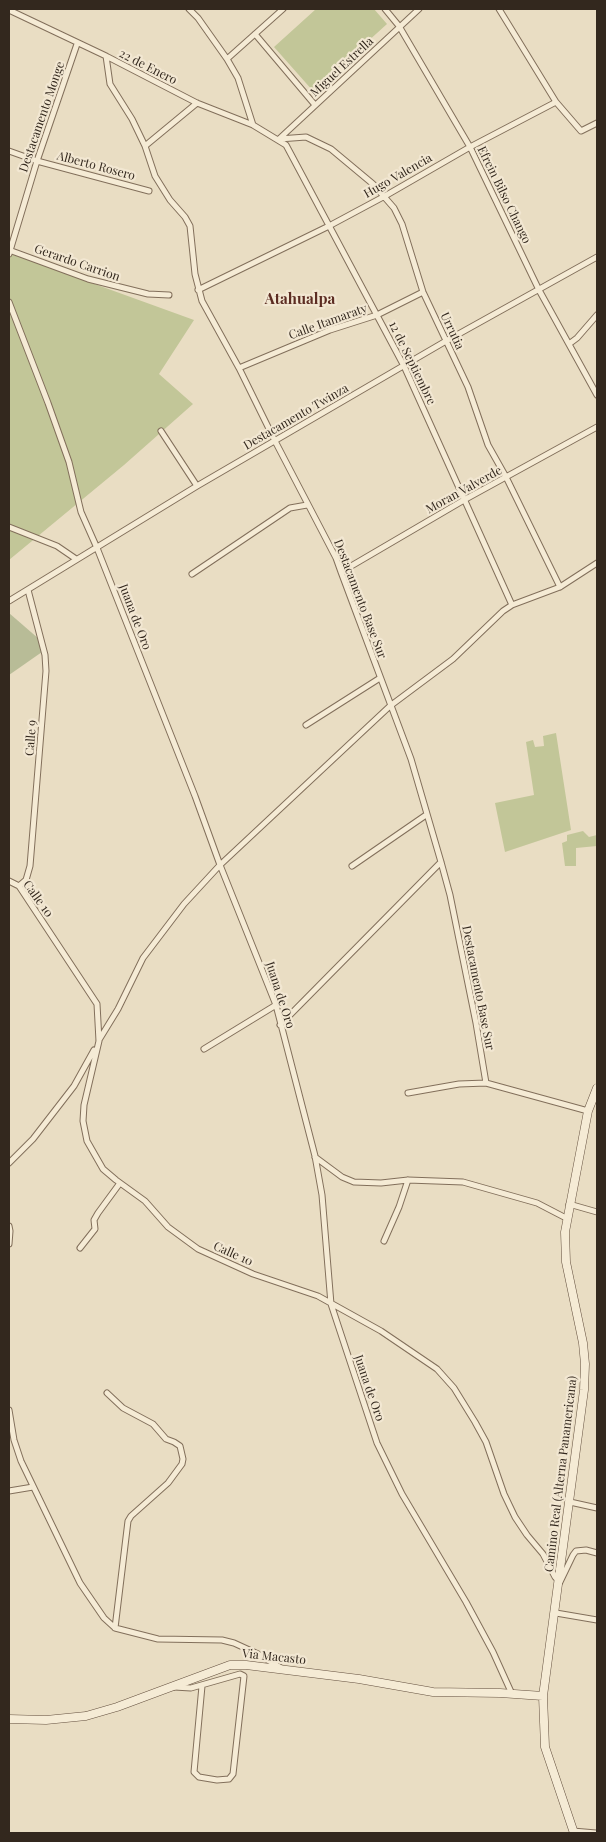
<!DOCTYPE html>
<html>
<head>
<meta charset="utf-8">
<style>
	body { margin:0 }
	#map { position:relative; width:606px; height:1842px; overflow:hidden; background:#e9ddc3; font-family:"Playfair Display",serif }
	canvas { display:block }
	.frame { position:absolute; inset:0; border:10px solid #33281e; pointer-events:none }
</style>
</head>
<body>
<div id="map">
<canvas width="606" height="1842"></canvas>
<div class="frame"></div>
</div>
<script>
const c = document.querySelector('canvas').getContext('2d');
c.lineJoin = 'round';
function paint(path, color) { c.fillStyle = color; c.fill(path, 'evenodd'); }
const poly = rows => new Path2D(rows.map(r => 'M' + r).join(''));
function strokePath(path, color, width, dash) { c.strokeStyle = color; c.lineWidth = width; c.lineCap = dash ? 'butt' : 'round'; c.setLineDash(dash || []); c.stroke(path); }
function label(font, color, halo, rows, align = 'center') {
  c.font = font + ' "Playfair Display",serif'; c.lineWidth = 4.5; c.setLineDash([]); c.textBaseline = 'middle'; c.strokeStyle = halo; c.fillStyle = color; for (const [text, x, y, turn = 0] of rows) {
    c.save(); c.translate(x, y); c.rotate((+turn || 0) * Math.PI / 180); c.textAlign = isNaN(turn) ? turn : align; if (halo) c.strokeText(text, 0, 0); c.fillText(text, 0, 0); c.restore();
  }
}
paint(poly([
	[316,9,374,9,387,24,313,91,274,47],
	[9,253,194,320,159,374,193,404,124,465,9,560],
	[556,733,571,830,505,852,495,803,534,795,526,742,533,740,535,747,544,746,543,736],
	[583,831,589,837,597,835,597,846,576,848,576,866,565,866,562,843,567,841,567,835]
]), '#c2c698');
paint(poly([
	[9,613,39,639,42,652,9,675]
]), '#b8bc97');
const street = poly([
	[189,9,198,18,227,59,238,78,253,125],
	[385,9,399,26,470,147,539,290,597,395],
	[499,9,556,102],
	[9,10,106,56,197,103,253,125,286,145,404,366,512,605],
	[255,34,315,105],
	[106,56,110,84,132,119,145,146,155,176,170,200,185,217,190,226,195,274,202,301,239,368,275,441,336,558,341,572,411,759,441,862,450,895,476,1023,486,1083,588,1111],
	[227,59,283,9],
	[279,139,306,137,331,149,373,184,394,208,402,224,423,292,468,387,488,445,506,477,560,587],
	[279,139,419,9],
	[145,146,197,103],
	[9,151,37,161,149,191],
	[9,250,88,279,148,294,169,295],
	[9,254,37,161,77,44],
	[198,290,329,226,385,196,470,147,556,102,581,131,597,123],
	[9,302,48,403,69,462,81,512,97,548,195,796,220,865,276,1005,315,1156,322,1195,331,1304,377,1443,402,1494,466,1602,493,1652,512,1694],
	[569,344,577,338,597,315],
	[239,368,330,330,377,315,423,292],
	[161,431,197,486],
	[9,527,57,546,76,559],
	[341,572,464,500,597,427],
	[192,574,290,508,307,505],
	[9,601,197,486,446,341,597,257],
	[306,725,380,678],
	[352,866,426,815],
	[9,881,19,886,97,1004,99,1041,84,1105,83,1121,87,1141,103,1169,116,1180,145,1201,168,1227,198,1249,253,1274,318,1296,381,1331,437,1369,454,1388,475,1422,486,1442,504,1494,515,1517,527,1535,543,1554,555,1577,560,1582,573,1555,576,1551,586,1550,597,1553],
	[19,886,26,880,30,866,46,671,45,655,28,590],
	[280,1025,441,862],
	[99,1040,118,1009,143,958,184,904,220,865,390,706,453,659,503,611,512,605,560,587,597,563],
	[204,1049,276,1005],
	[408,1093,459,1084,486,1083],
	[315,1157,342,1177,354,1182,381,1183,408,1180,463,1182,537,1203,566,1218],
	[9,1163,33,1139,74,1086,94,1050],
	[569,1204,597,1212],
	[9,1226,10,1231,9,1244],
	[384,1241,399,1207,408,1180],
	[80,1248,95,1229,94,1220,98,1213,120,1183],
	[107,1393,123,1408,153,1424,166,1439,174,1442,180,1446,183,1459,182,1464,168,1483,131,1516,128,1521,115,1628],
	[9,1410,14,1440,21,1461,80,1583,104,1618,115,1628,158,1639,222,1640,234,1643,258,1654,281,1668],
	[9,1491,33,1487],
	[570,1502,597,1508],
	[556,1613,597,1620],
	[174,1687,191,1688,240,1674,244,1676,233,1774,229,1779,217,1780,199,1777,194,1772,202,1686],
	[573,1831,596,1833]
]);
const secondary = poly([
	[9,1719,46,1720,86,1716,117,1707,230,1665,246,1665,359,1679,433,1692,500,1693,543,1696],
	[574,1833,545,1747,543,1696,584,1390,585,1364,583,1343,566,1262,565,1232,588,1111,597,1088]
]);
strokePath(street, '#826f5b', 7);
strokePath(secondary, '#64503f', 9);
strokePath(street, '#f5ebd5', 5);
strokePath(secondary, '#f5ebd5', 8);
label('12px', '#33281e', '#f2e7d2', [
	["22 de Enero",148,67,27],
	["Miguel Estrella",342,67,-43],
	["Destacamento Monge",42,117,-71],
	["Alberto Rosero",96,166,15],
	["Hugo Valencia",398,176,-30],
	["Efrein Bilso Chango",504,195,64],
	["Gerardo Carrion",77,263,19],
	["Calle Itamaraty",328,322,-20],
	["Urrutia",452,331,65],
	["12 de Septiembre",412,363,64],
	["Destacamento Twinza",296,417,-30],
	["Moran Valverde",464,490,-29],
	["Destacamento Base Sur",360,599,69],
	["Juana de Oro",135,617,69],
	["Calle 9",31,738,-86],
	["Calle 10",38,899,54],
	["Destacamento Base Sur",478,988,79],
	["Juana de Oro",280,995,72],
	["Calle 10",233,1254,24],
	["Juana de Oro",369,1388,71],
	["Camino Real (Alterna Panamericana)",561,1474,-83],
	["Via Macasto",274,1657,6]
]);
label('bold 15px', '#5c2c22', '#f2e7d2', [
	["Atahualpa",300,299]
]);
</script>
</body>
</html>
